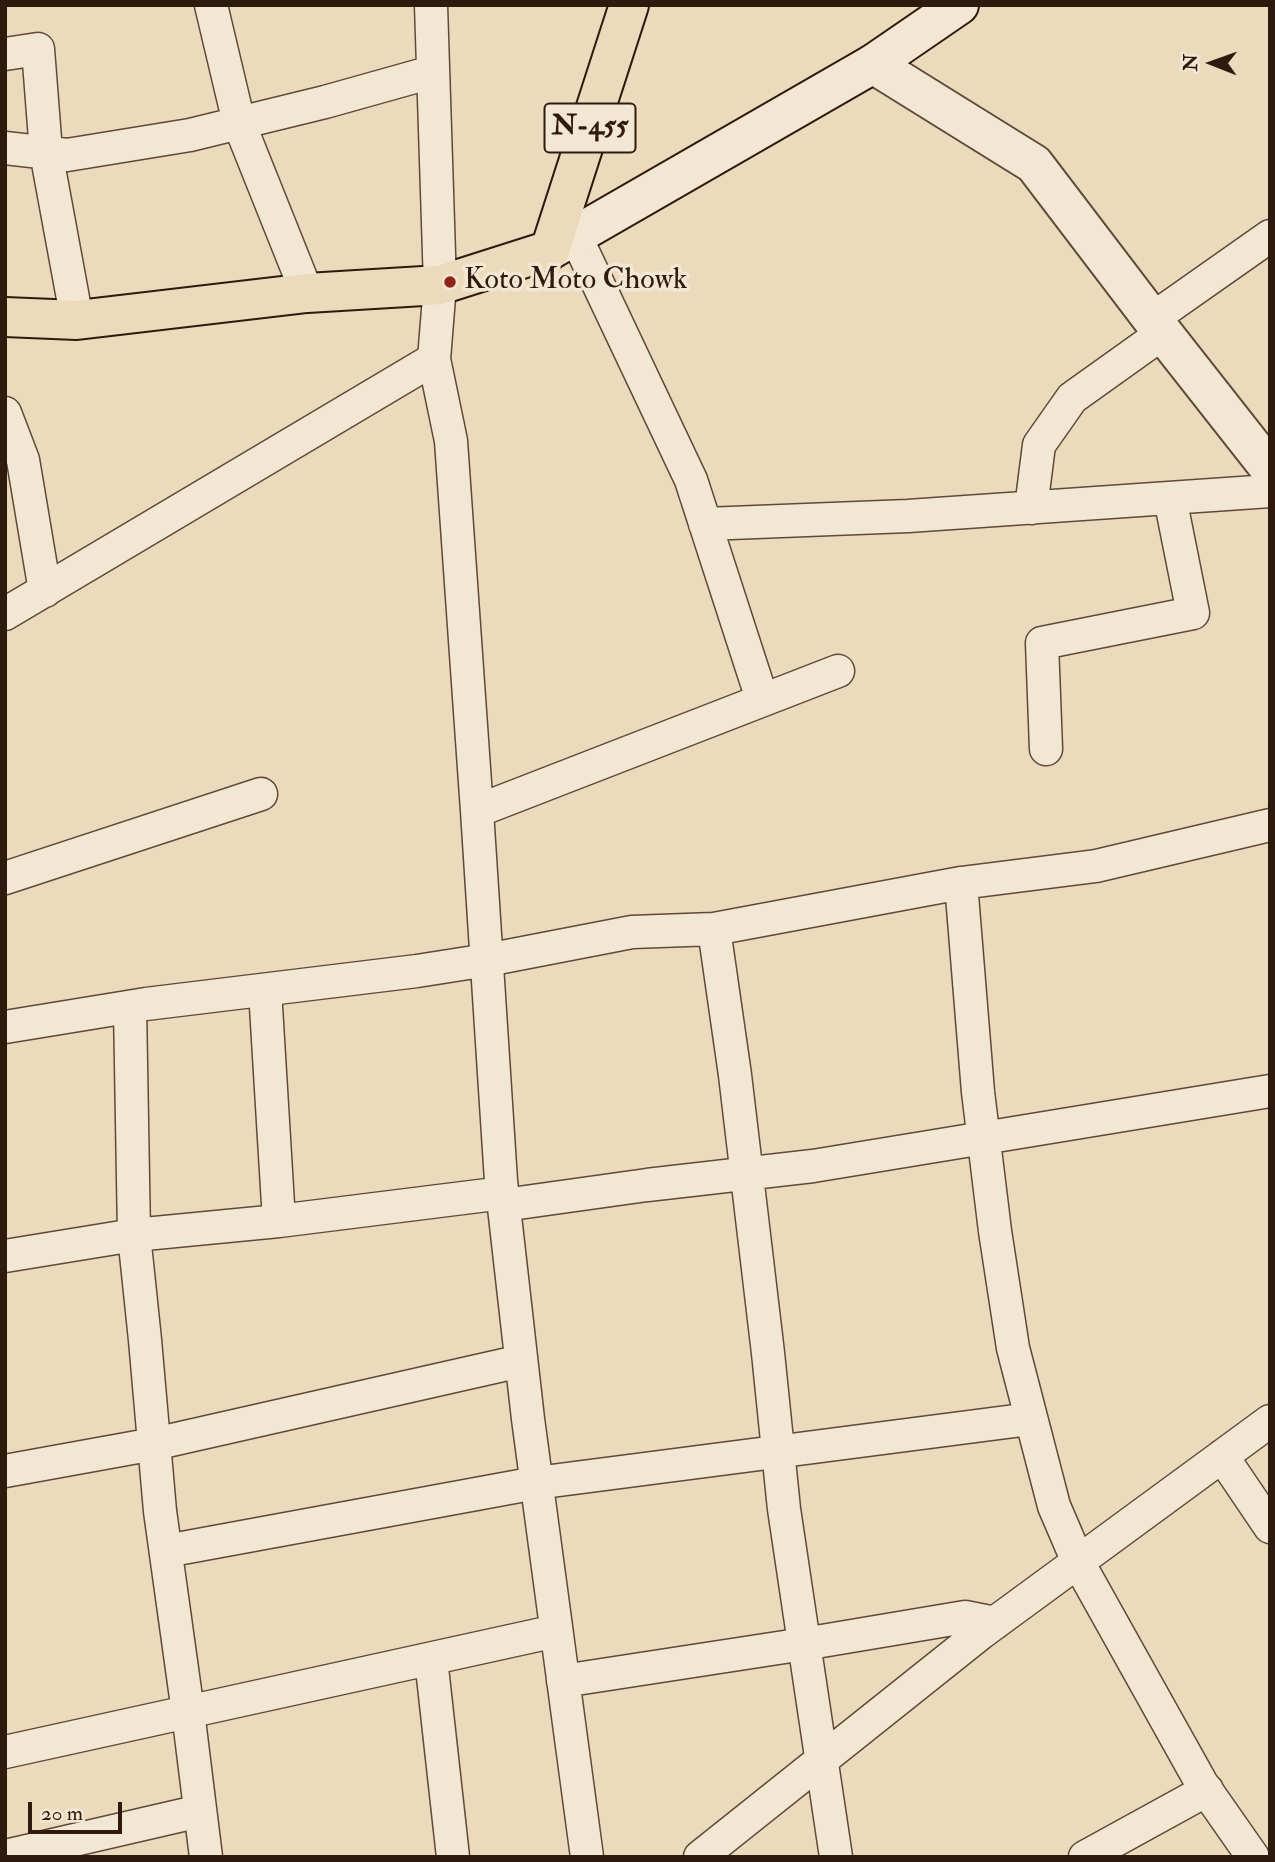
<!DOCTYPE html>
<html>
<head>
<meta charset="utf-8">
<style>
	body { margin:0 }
	#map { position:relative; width:1275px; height:1862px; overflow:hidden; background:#ebdabc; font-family:"IM FELL Double Pica",serif }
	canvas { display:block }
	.frame { position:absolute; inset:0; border:7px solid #30190d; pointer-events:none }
	.north { position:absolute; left:1177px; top:28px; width:70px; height:70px; -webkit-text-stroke:5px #f2e7d3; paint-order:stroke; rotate:271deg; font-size:19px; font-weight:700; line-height:28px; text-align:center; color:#30190d }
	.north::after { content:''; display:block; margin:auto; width:24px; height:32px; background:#30190d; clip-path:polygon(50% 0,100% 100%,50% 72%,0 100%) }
	.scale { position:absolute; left:28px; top:1802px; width:94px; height:32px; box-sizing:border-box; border:4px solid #30190d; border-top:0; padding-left:9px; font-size:21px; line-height:24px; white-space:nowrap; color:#30190d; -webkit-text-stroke:5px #f2e7d3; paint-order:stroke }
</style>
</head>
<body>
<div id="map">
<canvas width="1275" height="1862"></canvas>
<div class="frame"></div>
<div class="north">N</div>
<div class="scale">20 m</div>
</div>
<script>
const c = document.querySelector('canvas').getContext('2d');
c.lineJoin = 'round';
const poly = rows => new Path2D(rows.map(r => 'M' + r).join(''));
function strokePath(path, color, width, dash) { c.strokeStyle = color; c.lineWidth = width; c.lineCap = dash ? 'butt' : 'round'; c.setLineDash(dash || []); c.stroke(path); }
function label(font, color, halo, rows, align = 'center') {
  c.font = font + ' "IM FELL Double Pica",serif'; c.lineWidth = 7; c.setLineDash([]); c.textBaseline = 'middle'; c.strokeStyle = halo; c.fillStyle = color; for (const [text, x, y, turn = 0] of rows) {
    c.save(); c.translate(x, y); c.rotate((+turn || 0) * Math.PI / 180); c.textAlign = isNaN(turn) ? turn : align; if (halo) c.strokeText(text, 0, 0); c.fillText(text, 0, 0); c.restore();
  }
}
const minor = poly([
	[211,5,239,123,307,293],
	[431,5,440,285,434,359,451,441,477,811,501,1181,528,1419,587,1857],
	[5,54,38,49,46,152,77,320],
	[5,148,67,155,190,135,325,102,432,72],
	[575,235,691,480,762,699],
	[1152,319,1270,236],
	[5,413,23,460,45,591],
	[1031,508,1039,445,1072,398,1163,333],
	[705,524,908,516,1270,491],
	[5,614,434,359],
	[1046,749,1042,643,1193,613,1170,498],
	[477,811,838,671],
	[5,878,261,794],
	[961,883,978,1092,995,1231,1013,1348,1054,1506,1078,1562,1202,1784,1253,1857],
	[714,929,735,1075,768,1353,784,1509,836,1857],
	[265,990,279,1221],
	[130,1007,134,1235,145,1340,160,1511,188,1712,206,1857],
	[5,1027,146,1004,417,971,487,960,632,932,714,929,961,883,1096,866,1270,825],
	[504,1205,647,1185,813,1166,1270,1091],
	[5,1256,134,1235,279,1221,503,1193],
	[1222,1456,1270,1527],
	[5,1471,154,1444,521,1361],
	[166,1551,536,1483,1030,1419],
	[431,1659,453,1857],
	[563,1681,804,1644,965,1617,995,1623],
	[5,1752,556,1631],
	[5,1856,200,1811],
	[700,1857,981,1633,1270,1421],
	[1085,1857,1207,1790]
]);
const tertiary = poly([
	[873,64,1034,164,1152,319,1270,469]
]);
const secondary = poly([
	[550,250,873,64,959,5]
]);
const trunk = poly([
	[5,317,77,320,307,293,440,285,550,250,629,5]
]);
strokePath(minor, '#5f4939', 35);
strokePath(tertiary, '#5f4939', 42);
strokePath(secondary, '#30190d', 42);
strokePath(trunk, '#30190d', 42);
strokePath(minor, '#f2e7d3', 32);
strokePath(tertiary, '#f2e7d3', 38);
strokePath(secondary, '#f2e7d3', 38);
strokePath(trunk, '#ebdabc', 38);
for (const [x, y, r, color] of [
	[450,282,7,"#8f2418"]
]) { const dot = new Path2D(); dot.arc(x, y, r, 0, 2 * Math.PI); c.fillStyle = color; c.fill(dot); strokePath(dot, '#f2e7d3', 2.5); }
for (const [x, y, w] of [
	[590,128,91]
]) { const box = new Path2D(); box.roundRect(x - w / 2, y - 24.5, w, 49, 5); c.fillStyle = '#f2e7d3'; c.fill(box); strokePath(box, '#30190d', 2); }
label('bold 28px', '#30190d', null, [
	["N-455",590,128]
]);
label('30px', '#30190d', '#f2e7d3', [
	["Koto Moto Chowk",464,282]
], 'left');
</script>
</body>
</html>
